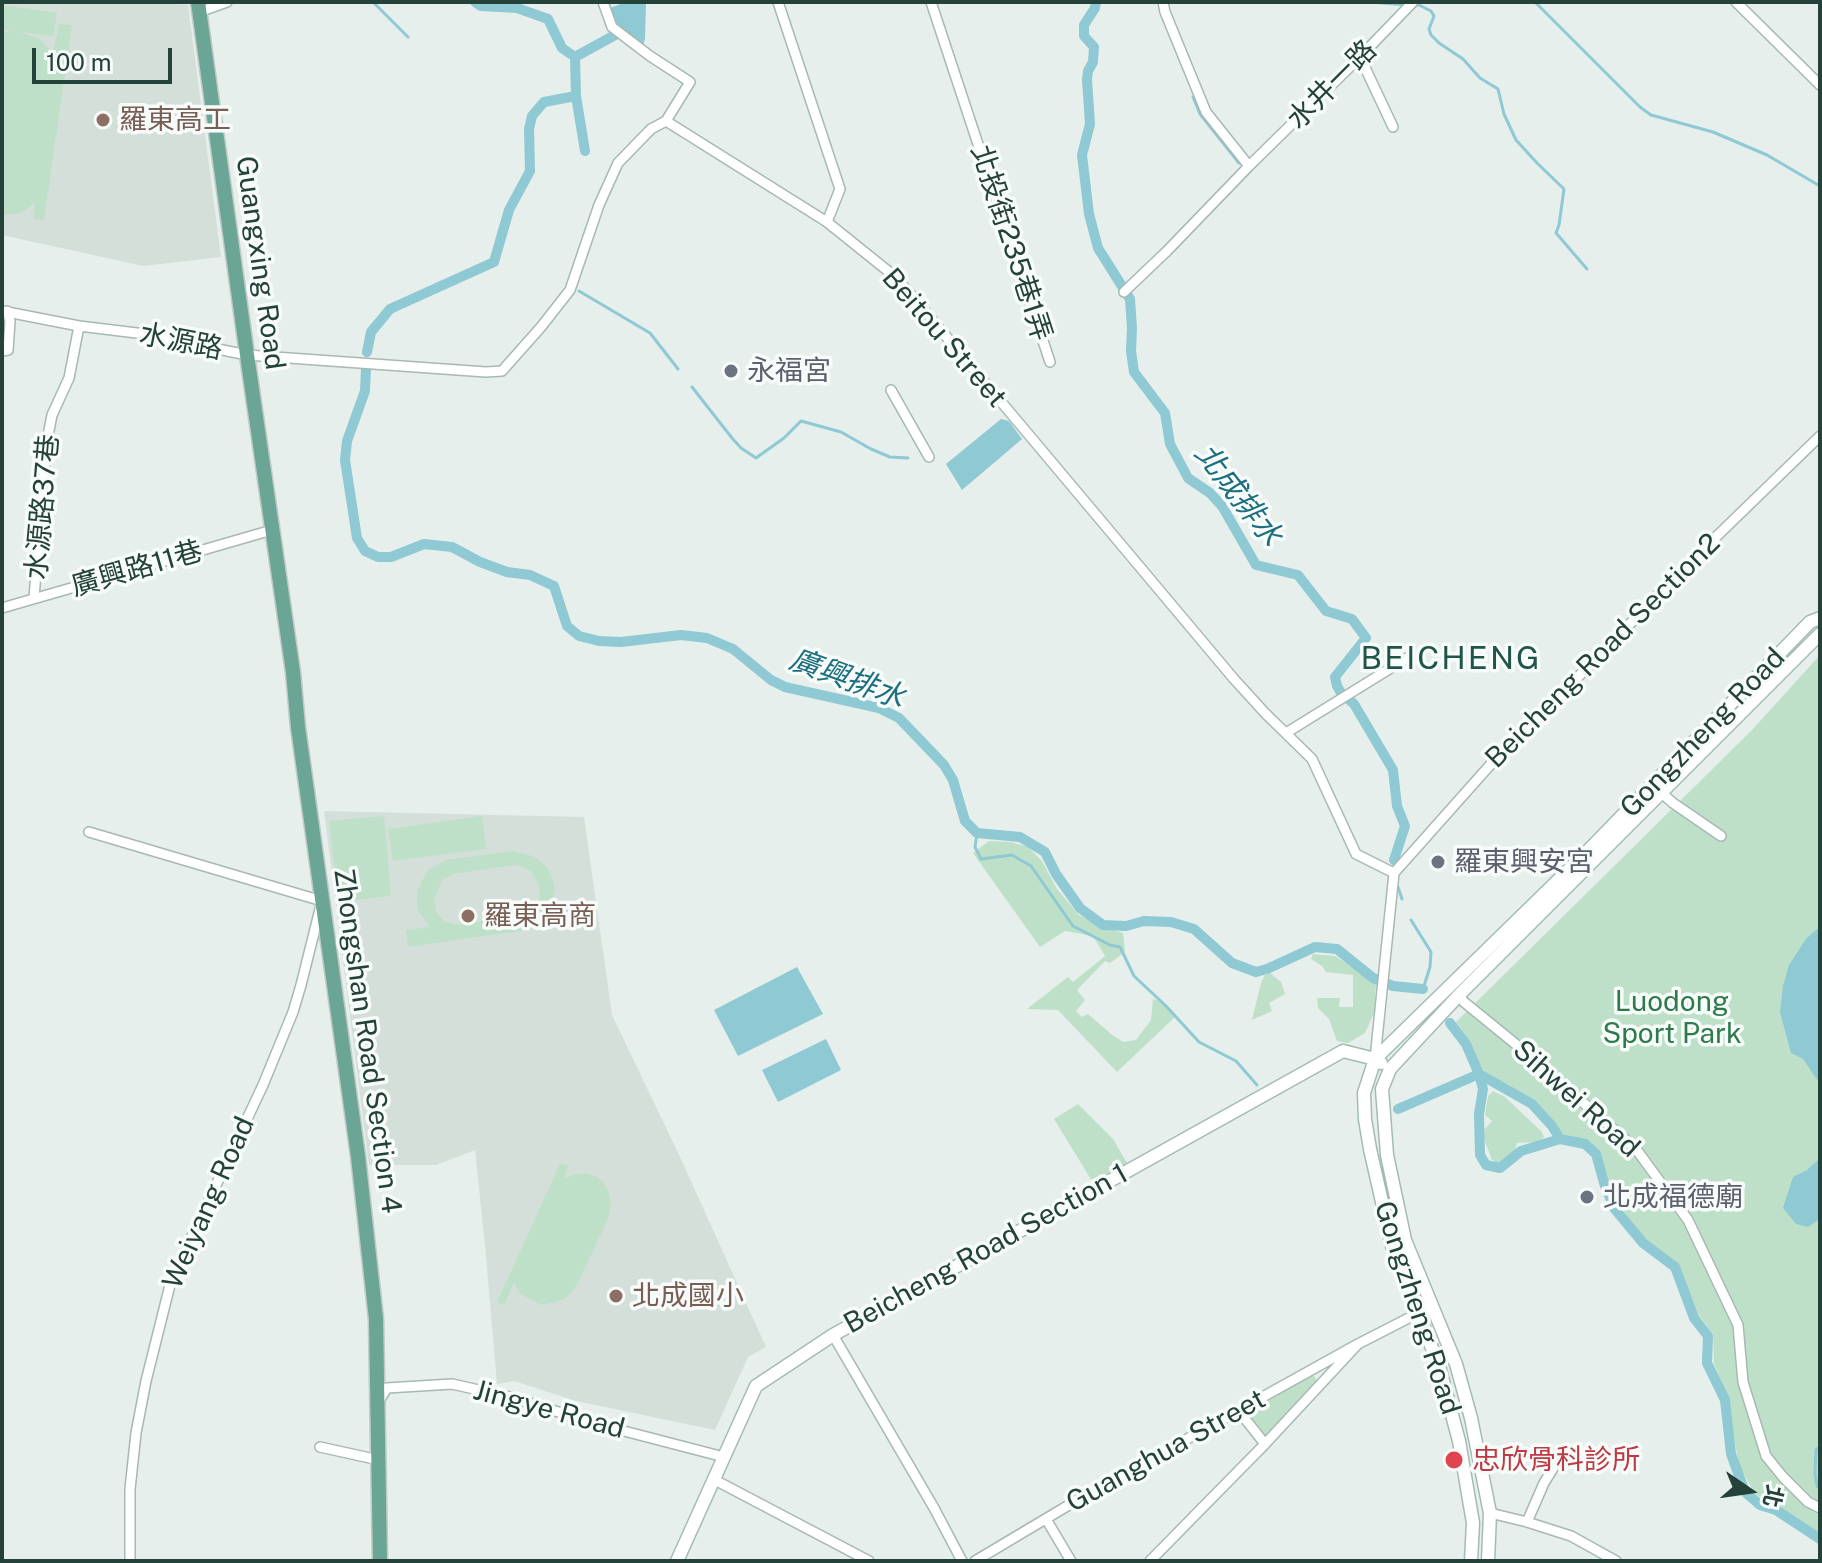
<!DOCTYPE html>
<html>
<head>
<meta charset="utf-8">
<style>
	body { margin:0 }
	#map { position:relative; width:1822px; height:1563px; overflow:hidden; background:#e6efeb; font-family:"Public Sans","Noto Sans TC",sans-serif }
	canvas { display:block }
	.frame { position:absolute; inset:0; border:4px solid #24423a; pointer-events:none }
	.north { position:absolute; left:1710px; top:1451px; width:80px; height:80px; -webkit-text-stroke:6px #f7fbf9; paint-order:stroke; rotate:103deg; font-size:22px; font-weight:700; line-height:32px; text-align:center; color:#24423a }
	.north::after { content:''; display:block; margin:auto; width:28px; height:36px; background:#24423a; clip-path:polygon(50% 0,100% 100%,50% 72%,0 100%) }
	.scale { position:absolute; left:32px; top:48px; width:140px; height:36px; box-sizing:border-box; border:4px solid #24423a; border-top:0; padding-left:10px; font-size:24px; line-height:28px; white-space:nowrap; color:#24423a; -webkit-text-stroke:6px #f7fbf9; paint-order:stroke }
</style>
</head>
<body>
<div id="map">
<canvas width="1822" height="1563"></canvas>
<div class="frame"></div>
<div class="north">北</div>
<div class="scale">100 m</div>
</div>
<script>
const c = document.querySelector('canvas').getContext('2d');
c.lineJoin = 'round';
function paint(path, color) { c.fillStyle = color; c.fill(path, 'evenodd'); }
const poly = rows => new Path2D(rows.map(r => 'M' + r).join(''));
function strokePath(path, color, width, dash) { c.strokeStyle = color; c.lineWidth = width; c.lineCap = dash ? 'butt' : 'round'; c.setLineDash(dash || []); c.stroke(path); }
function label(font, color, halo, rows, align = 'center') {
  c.font = font + ' "Public Sans","Noto Sans TC",sans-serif'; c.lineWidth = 7; c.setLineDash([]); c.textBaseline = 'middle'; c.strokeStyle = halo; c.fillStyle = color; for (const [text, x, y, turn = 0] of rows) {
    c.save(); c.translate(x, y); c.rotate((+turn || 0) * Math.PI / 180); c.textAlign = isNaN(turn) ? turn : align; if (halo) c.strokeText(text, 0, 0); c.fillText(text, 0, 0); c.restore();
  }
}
paint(poly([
	[2,2,141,2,188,5,221,257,143,266,2,235],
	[324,811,584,817,612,1015,680,1157,766,1347,748,1357,715,1430,576,1401,514,1381,497,1384,485,1245,475,1150,436,1165,369,1165]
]), '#d4dfda');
paint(poly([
	[2,5,57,13,54,36,20,32,40,39,53,54,59,24,72,25,44,220,34,219,35,203,21,213,2,215,2,32,11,31,2,29],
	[1820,655,1820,1537,1777,1515,1754,1492,1739,1466,1727,1396,1714,1364,1713,1334,1689,1302,1671,1264,1640,1236,1623,1210,1603,1170,1592,1143,1560,1133,1519,1094,1488,1078,1468,1045,1466,1036,1456,1022,1752,730],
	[384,816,391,896,339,902,329,821],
	[482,816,486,849,393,861,388,829],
	[989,841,1011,842,1028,847,1042,861,1057,889,1079,915,1096,924,1123,933,1125,952,1110,963,1105,961,1077,990,1085,1000,1076,1011,1082,1017,1088,1014,1111,1034,1123,1042,1136,1040,1151,1020,1153,999,1161,1001,1176,1016,1117,1072,1058,1010,1027,1009,1068,977,1073,982,1105,956,1093,936,1065,931,1040,947,973,853],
	[513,851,533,856,546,866,553,881,555,889,550,913,587,907,589,921,408,947,406,930,430,927,418,910,417,900,417,891,427,871,446,860],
	[514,865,521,866,532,872,540,888,539,899,529,913,460,925,445,922,436,912,434,900,442,880,453,874],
	[1313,954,1335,956,1355,968,1376,985,1374,1013,1365,1033,1348,1043,1337,1041,1329,1019,1318,1008,1317,998,1340,998,1339,1007,1353,1007,1353,975,1326,972,1322,966,1311,959],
	[1270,973,1281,982,1285,994,1269,1003,1272,1011,1252,1020,1261,983,1265,975],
	[1493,1091,1505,1097,1542,1132,1544,1137,1538,1142,1517,1143,1515,1150,1507,1159,1499,1164,1492,1160,1483,1136,1485,1129,1492,1121,1485,1115,1488,1096],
	[1078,1104,1113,1139,1127,1163,1092,1181,1054,1119],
	[560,1164,568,1165,564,1178,575,1174,583,1173,596,1176,602,1181,608,1190,611,1201,608,1219,577,1285,571,1293,564,1299,556,1302,541,1305,519,1293,514,1282,504,1305,497,1302],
	[1311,1372,1321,1386,1265,1444,1238,1410]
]), '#bfe0c8');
paint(poly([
	[626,2,646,2,645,39,643,45,615,22,610,8],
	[1001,419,1009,421,1022,439,962,490,946,464],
	[1817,929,1820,929,1820,1084,1803,1059,1791,1053,1780,1012,1783,986,1789,965,1806,939],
	[797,967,823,1014,738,1056,714,1010],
	[826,1039,841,1070,778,1102,762,1070],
	[1820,1158,1820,1219,1808,1227,1796,1224,1783,1208,1793,1177,1807,1170]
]), '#8ec9d4');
strokePath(poly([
	[373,2,408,37],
	[1370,2,1407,5],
	[1535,2,1640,107,1651,115,1713,132,1767,155,1820,186],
	[1414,5,1419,5,1431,11,1434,16,1429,29,1431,35,1439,43,1463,59,1480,78,1498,89,1504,114,1516,140,1537,163,1564,189,1559,225,1556,233,1587,269],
	[1193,97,1200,114,1239,163],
	[579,291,650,333,678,369],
	[692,387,732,438,741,448,756,458,784,438,801,421,841,432,871,449,890,457,908,458],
	[977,833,975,847,981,859,1012,855,1031,866,1073,926,1110,945,1120,947,1134,976,1166,1006,1199,1042,1236,1061,1257,1085],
	[1398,887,1402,899],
	[1411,920,1431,952,1430,967,1423,989],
	[1820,1447,1816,1450,1815,1473,1817,1486,1820,1489]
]), '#8ec9d4', 3);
strokePath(poly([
	[475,2,481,6,517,8,548,19,562,48,575,57],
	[1096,2,1095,8,1084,25,1084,36,1094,47,1093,62,1088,71,1087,80,1090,124,1082,155,1089,214,1098,248,1130,299,1132,328,1131,351,1134,372,1165,413,1170,444,1188,478,1210,493,1222,506,1256,565,1298,575,1326,611,1352,619,1366,638,1335,677,1337,686,1341,693,1354,704,1393,770,1397,806,1405,826,1394,860],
	[575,57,615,35],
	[576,96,585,151],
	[367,352,371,332,390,309,494,262,509,210,530,171,529,129,532,116,544,102,576,96,575,57],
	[366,368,365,391,347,441,345,460,357,538,365,551,378,557,391,557,424,544,452,547,480,562,507,572,530,575,554,586,567,626,579,636,599,641,621,642,681,635,707,638,733,649,771,680,785,687,879,708,899,718,944,765,953,780,965,821,977,833,1020,837,1045,852,1056,874,1080,908,1103,925,1126,926,1144,921,1171,922,1194,929,1232,963,1256,972,1267,969,1315,947,1337,949,1373,978,1393,986,1423,989],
	[1450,1023,1466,1044,1479,1074,1483,1089,1479,1114,1480,1155,1486,1165,1500,1168,1521,1151,1560,1139,1585,1144,1596,1154,1604,1183,1614,1208,1643,1243,1675,1267,1694,1318,1708,1336,1707,1363,1725,1400,1731,1454,1745,1492,1760,1505,1776,1510,1820,1539],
	[1398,1109,1479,1074,1532,1104,1552,1126,1560,1139]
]), '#8ec9d4', 10);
const street = poly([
	[603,2,612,27,650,56,690,82,666,121],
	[778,2,840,189,827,222],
	[931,2,1050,362],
	[1163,2,1165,12,1206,112,1249,166],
	[1736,2,1820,85],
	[199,12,227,2],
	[1360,57,1393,127],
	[1124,292,1167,251,1249,166,1360,57,1413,2],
	[2,311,79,326,145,334,247,355,486,372,502,371,541,327,570,290,599,205,618,163,651,129,666,121,827,222,888,271,908,291,1234,679,1265,713,1312,759,1356,854,1394,873],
	[2,351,8,350,10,321,7,311],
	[891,390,929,457],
	[34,598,46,446,52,415,69,378,79,326],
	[2,608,272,530],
	[1286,733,1407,658],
	[1657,789,1673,803,1721,836],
	[89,832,322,901,301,985,293,1012,263,1085,171,1281,146,1381,136,1433,130,1489,130,1561],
	[1459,995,1464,1002,1529,1055,1636,1149,1688,1220,1738,1325,1743,1382,1766,1456,1783,1477,1808,1502,1820,1508],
	[1375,1059,1394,873,1491,764,1589,666,1684,568,1820,436],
	[833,1335,934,1508,962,1561],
	[379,1401,387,1388,452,1384,510,1397,597,1424,724,1457],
	[1238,1410,1265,1444],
	[320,1447,379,1460],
	[713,1479,869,1561],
	[1490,1513,1527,1522,1571,1536,1616,1561],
	[1046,1519,1071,1561],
	[1527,1522,1544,1483,1565,1449],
	[975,1561,1079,1499,1358,1344],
	[1150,1561,1265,1444,1358,1344,1432,1306]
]);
const secondary = poly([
	[677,1561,756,1386,833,1335,1343,1051,1375,1059,1381,1063],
	[1471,1561,1473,1523,1459,1441,1439,1366,1392,1246,1370,1149,1365,1119,1364,1093,1375,1059,1586,853,1810,622,1820,618],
	[1488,1561,1490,1513,1471,1418,1456,1364,1405,1240,1387,1155,1382,1089,1390,1069,1459,995,1820,634]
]);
const primary = poly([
	[198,2,247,355,293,672,298,727,358,1156,376,1319,380,1561]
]);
strokePath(street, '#a8b8b2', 12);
strokePath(secondary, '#a4bbb3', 15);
strokePath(primary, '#c2cac8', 17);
strokePath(street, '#fff', 9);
strokePath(secondary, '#fff', 12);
strokePath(primary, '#6aa596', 14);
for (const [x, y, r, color] of [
	[103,120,8,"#8d6e63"],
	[731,371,8,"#6b7280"],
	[1438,862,8,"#6b7280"],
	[468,916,8,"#8d6e63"],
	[1587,1197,8,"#6b7280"],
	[616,1296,8,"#8d6e63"],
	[1454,1460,10,"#e0444e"]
]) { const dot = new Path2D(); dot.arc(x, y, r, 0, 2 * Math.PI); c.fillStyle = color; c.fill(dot); strokePath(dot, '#f7fbf9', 3); }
label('28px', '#24423a', '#f7fbf9', [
	["水井一路",1332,85,-45],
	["北投街235巷1弄",1011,243,72],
	["Guangxing Road",260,263,82],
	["Beitou Street",944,338,49],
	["水源路",181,342,11],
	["水源路37巷",43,507,-85],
	["廣興路11巷",137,569,-16],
	["Beicheng Road Section2",1603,651,-45],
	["Gongzheng Road",1703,733,-46],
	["Zhongshan Road Section 4",367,1041,82],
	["Sihwei Road",1576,1099,42],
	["Weiyang Road",209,1203,-66],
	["Beicheng Road Section 1",986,1249,-29],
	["Gongzheng Road",1417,1308,72],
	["Jingye Road",549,1410,15],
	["Guanghua Street",1166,1451,-29]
]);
label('28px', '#785e54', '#f7fbf9', [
	["羅東高工",119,120],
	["羅東高商",484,916],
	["北成國小",632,1296]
], 'left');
label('28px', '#5b616d', '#f7fbf9', [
	["永福宮",747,371],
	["羅東興安宮",1454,862],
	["北成福德廟",1603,1197]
], 'left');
label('28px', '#2d7a4b', '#f7fbf9', [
	["Luodong",1672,1002],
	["Sport Park",1672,1034]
]);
label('28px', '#be3a42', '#f7fbf9', [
	["忠欣骨科診所",1472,1460]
], 'left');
label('italic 30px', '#1c6f80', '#f7fbf9', [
	["北成排水",1238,495,52],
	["廣興排水",847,679,20]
]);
c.letterSpacing = '2px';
label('32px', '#1f5548', '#f7fbf9', [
	["BEICHENG",1451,659]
]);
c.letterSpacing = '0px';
</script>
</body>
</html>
